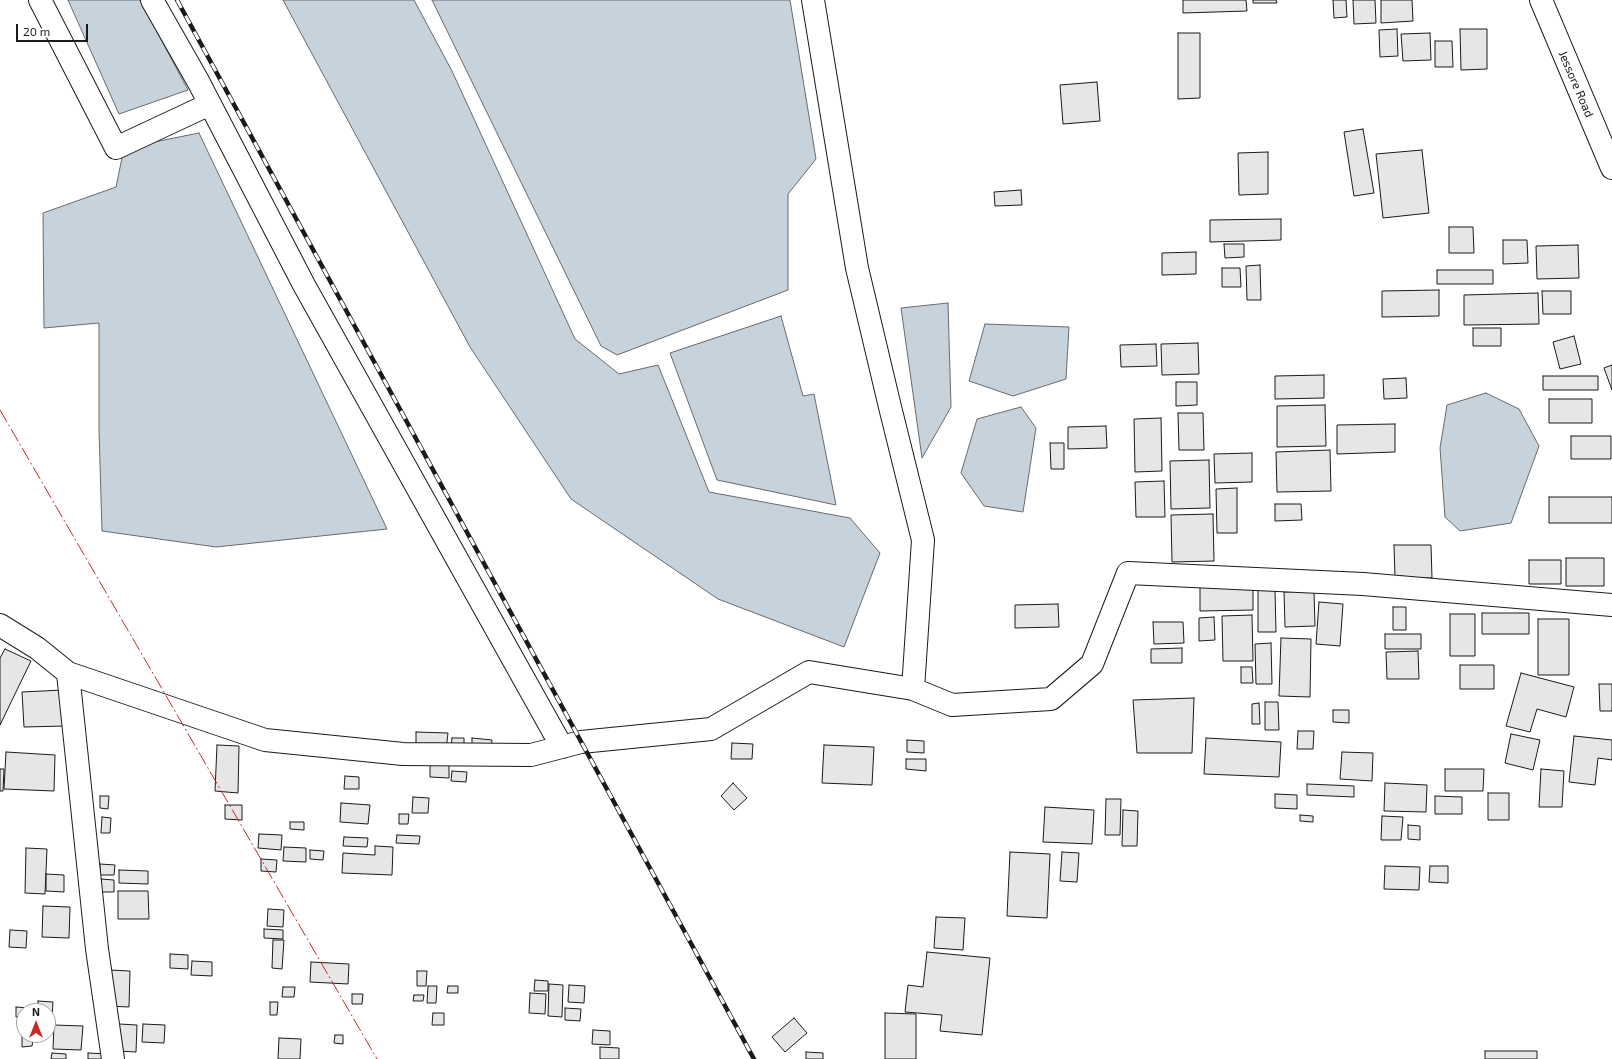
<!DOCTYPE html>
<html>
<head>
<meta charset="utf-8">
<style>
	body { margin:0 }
	#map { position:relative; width:1612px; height:1059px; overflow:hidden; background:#fff; font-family:"Exo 2",sans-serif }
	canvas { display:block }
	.north { position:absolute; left:16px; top:1003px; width:40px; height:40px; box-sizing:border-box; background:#fff; border:1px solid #a3a3a3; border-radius:50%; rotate:0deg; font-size:11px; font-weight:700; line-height:16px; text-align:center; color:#1a1a1a }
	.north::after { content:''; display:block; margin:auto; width:14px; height:18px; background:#c62828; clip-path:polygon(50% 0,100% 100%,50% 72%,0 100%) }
	.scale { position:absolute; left:16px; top:24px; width:72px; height:18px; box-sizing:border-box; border:2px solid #1a1a1a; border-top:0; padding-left:5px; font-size:12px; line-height:14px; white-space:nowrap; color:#1a1a1a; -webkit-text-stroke:3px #fff; paint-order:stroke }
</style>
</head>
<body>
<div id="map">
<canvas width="1612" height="1059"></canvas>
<div class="north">N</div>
<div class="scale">20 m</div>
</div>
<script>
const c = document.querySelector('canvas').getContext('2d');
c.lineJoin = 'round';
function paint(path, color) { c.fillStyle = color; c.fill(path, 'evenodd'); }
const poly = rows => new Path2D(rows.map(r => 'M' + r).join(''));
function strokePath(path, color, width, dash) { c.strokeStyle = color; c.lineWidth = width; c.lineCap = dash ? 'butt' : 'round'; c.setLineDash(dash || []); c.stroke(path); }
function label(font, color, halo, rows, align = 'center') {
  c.font = font + ' "Exo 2",sans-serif'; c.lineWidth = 3; c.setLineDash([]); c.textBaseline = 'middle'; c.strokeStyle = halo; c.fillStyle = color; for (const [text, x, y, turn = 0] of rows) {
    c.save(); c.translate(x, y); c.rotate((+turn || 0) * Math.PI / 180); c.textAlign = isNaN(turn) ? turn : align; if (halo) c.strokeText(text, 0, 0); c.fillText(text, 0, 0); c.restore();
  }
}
const water = poly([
	[68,0,140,0,188,90,119,114,68,0],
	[283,0,414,0,452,71,575,339,619,374,658,365,709,492,850,518,880,553,844,647,718,599,571,499,470,347,283,0],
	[432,0,790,0,816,159,788,194,788,290,617,355,601,346,432,0],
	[199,133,387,529,216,547,102,531,99,429,99,323,44,328,43,213,116,187,124,148,199,133],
	[948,303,951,407,922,458,901,308,948,303],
	[781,316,803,396,814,394,836,505,717,480,670,353,781,316],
	[985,324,1069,327,1066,379,1013,396,969,381,985,324],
	[1486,393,1519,409,1539,446,1511,523,1460,531,1445,517,1440,448,1447,405,1486,393],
	[1021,407,1036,428,1023,512,984,506,961,473,977,419,1021,407]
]);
paint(water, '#c6d2dc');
strokePath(water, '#6a6a6a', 1);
const building = poly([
	[1183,0,1246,0,1247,11,1183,13,1183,0],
	[1253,0,1276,0,1277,3,1253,3,1253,0],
	[1333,0,1346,0,1347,17,1334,18,1333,0],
	[1353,0,1375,0,1376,23,1354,24,1353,0],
	[1381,0,1412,0,1413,21,1381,23,1381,0],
	[1397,29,1398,56,1380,57,1379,30,1397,29],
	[1460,29,1487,29,1487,69,1461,70,1460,29],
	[1178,33,1200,33,1200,98,1178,99,1178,33],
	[1430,33,1431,60,1403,61,1401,34,1430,33],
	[1435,41,1452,41,1453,67,1435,67,1435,41],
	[1097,82,1100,121,1063,124,1060,85,1097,82],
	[1363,129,1374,193,1354,196,1344,132,1363,129],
	[1422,150,1429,213,1383,218,1376,154,1422,150],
	[1268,152,1268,194,1239,195,1238,153,1268,152],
	[1021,190,1022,205,995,206,994,192,1021,190],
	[1281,219,1281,240,1210,242,1210,220,1281,219],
	[1449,227,1473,227,1474,253,1449,253,1449,227],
	[1503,240,1527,240,1528,263,1503,264,1503,240],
	[1224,244,1244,244,1244,257,1225,258,1224,244],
	[1578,245,1579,278,1537,279,1536,246,1578,245],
	[1196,252,1196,274,1162,275,1162,253,1196,252],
	[1260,265,1261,300,1247,300,1246,266,1260,265],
	[1222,268,1240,268,1241,287,1222,287,1222,268],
	[1437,270,1493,270,1493,284,1437,284,1437,270],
	[1439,290,1439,316,1382,317,1382,291,1439,290],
	[1542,291,1571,291,1571,314,1543,314,1542,291],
	[1538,293,1539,324,1464,325,1464,295,1538,293],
	[1473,328,1501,328,1501,346,1473,346,1473,328],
	[1574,336,1581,364,1560,369,1553,342,1574,336],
	[1198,343,1199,374,1162,375,1161,344,1198,343],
	[1156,344,1157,366,1121,367,1120,345,1156,344],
	[1612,365,1612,390,1604,368,1612,365],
	[1324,375,1324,398,1275,399,1275,376,1324,375],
	[1543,376,1598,376,1598,390,1543,390,1543,376],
	[1406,378,1407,398,1384,399,1383,379,1406,378],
	[1176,382,1197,382,1197,405,1176,406,1176,382],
	[1549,399,1592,399,1592,423,1549,423,1549,399],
	[1325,405,1326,446,1277,447,1277,406,1325,405],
	[1178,413,1203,413,1204,450,1179,450,1178,413],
	[1161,418,1162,471,1135,472,1134,419,1161,418],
	[1395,424,1395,452,1337,454,1337,425,1395,424],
	[1106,426,1107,448,1068,449,1068,427,1106,426],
	[1571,436,1611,436,1611,459,1571,459,1571,436],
	[1050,443,1064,443,1064,469,1051,469,1050,443],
	[1330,450,1331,491,1277,492,1276,452,1330,450],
	[1252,453,1252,482,1215,483,1214,454,1252,453],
	[1209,460,1210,508,1171,509,1170,461,1209,460],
	[1164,481,1165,517,1136,517,1135,482,1164,481],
	[1237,488,1237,533,1217,533,1216,489,1237,488],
	[1549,497,1612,497,1612,523,1549,523,1549,497],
	[1275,504,1301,504,1302,520,1275,521,1275,504],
	[1213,514,1214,561,1172,562,1171,515,1213,514],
	[1394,545,1431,545,1432,578,1395,578,1394,545],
	[1566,558,1604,558,1604,586,1566,586,1566,558],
	[1529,560,1561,560,1561,584,1529,584,1529,560],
	[1253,584,1253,610,1200,611,1200,585,1253,584],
	[1258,590,1275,590,1276,632,1258,632,1258,590],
	[1314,591,1315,626,1285,627,1284,592,1314,591],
	[1319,602,1343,604,1340,646,1316,644,1319,602],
	[1058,604,1059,627,1015,628,1015,605,1058,604],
	[1393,607,1406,607,1406,630,1393,630,1393,607],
	[1482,613,1529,613,1529,634,1482,634,1482,613],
	[1450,614,1475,614,1475,656,1450,656,1450,614],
	[1252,615,1253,661,1223,661,1222,616,1252,615],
	[1214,617,1215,640,1199,641,1199,618,1214,617],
	[1538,619,1569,619,1569,675,1538,675,1538,619],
	[1153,622,1183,622,1184,643,1154,644,1153,622],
	[1385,634,1421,634,1421,649,1385,649,1385,634],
	[1281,638,1311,639,1310,697,1279,696,1281,638],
	[1271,643,1272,684,1256,684,1255,644,1271,643],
	[1182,648,1182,663,1151,663,1151,649,1182,648],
	[5,649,31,661,0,725,0,658,5,649],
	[1418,651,1419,679,1387,679,1386,652,1418,651],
	[1460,665,1494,665,1494,689,1460,689,1460,665],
	[1241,667,1252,667,1253,683,1241,683,1241,667],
	[1521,673,1574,687,1566,717,1537,709,1530,732,1506,726,1521,673],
	[1599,684,1612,684,1612,711,1600,711,1599,684],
	[63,690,65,726,24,727,22,692,63,690],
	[1194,698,1192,753,1137,753,1133,700,1194,698],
	[1265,702,1278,702,1279,730,1265,730,1265,702],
	[1259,703,1260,724,1252,724,1252,704,1259,703],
	[1333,710,1349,710,1349,723,1333,722,1333,710],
	[1298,731,1314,731,1313,749,1297,749,1298,731],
	[416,732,448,733,446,750,416,749,416,732],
	[1511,734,1540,740,1533,770,1505,763,1511,734],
	[1574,736,1612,740,1612,760,1598,758,1595,785,1569,782,1574,736],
	[452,738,464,738,464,749,451,748,452,738],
	[472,738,492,740,491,749,472,748,472,738],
	[1206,738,1281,742,1279,777,1204,774,1206,738],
	[907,740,924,741,924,753,907,752,907,740],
	[732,743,753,744,752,759,731,759,732,743],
	[217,745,239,746,238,793,215,791,217,745],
	[824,745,874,747,872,785,822,783,824,745],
	[6,752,55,755,54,791,4,789,6,752],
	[1342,752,1373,753,1372,781,1340,779,1342,752],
	[906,759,926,759,926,771,906,769,906,759],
	[430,762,449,763,449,778,430,777,430,762],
	[0,769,4,769,3,791,0,791,0,769],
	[1445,769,1484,769,1483,791,1445,791,1445,769],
	[1541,769,1564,771,1562,807,1539,807,1541,769],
	[452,771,467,772,466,782,451,781,452,771],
	[345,776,359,777,359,789,344,789,345,776],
	[733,783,747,798,734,810,721,796,733,783],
	[1385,783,1427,785,1426,812,1384,811,1385,783],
	[1307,784,1354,786,1354,797,1307,795,1307,784],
	[1488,793,1509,793,1509,820,1488,820,1488,793],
	[1275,794,1297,795,1297,809,1275,808,1275,794],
	[100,796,109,796,108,809,100,808,100,796],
	[1435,796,1462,797,1462,814,1435,814,1435,796],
	[413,797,429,798,428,813,412,813,413,797],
	[1106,799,1121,799,1120,835,1105,835,1106,799],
	[341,803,370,805,368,824,340,822,341,803],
	[225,805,242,805,242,820,225,819,225,805],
	[1045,807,1094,810,1092,844,1043,842,1045,807],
	[1123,810,1138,811,1137,846,1122,846,1123,810],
	[399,814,409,814,408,824,399,824,399,814],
	[1300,815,1313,816,1313,822,1300,821,1300,815],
	[1382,816,1403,817,1401,840,1381,840,1382,816],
	[102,817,111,818,110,833,101,833,102,817],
	[290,822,304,822,304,830,290,829,290,822],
	[1408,825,1420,826,1420,840,1408,839,1408,825],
	[259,834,282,835,281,850,258,848,259,834],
	[397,835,420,836,419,844,396,843,397,835],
	[344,837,368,838,367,847,343,846,344,837],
	[375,846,393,847,392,875,342,873,343,853,375,855,375,846],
	[284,847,306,848,306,862,283,861,284,847],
	[26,848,47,849,45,894,25,893,26,848],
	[310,850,324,851,323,860,310,859,310,850],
	[1010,852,1050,854,1047,918,1007,916,1010,852],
	[1062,852,1079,853,1077,882,1060,881,1062,852],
	[261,859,277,860,276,872,261,871,261,859],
	[100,864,115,865,114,875,100,875,100,864],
	[1385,866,1420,867,1419,890,1384,889,1385,866],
	[1430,866,1448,866,1448,883,1429,882,1430,866],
	[119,870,148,871,148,884,119,883,119,870],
	[46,874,64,875,64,892,46,891,46,874],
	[101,879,114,880,114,892,101,892,101,879],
	[118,891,148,891,149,919,118,919,118,891],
	[43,906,70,907,69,938,42,937,43,906],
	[268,909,284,910,283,927,267,926,268,909],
	[936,917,965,918,963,950,934,948,936,917],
	[264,929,283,930,283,939,264,938,264,929],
	[10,930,27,931,26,948,9,947,10,930],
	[273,940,284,940,282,969,272,968,273,940],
	[927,952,990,958,982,1035,940,1031,942,1015,905,1012,908,985,923,987,927,952],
	[170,954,188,955,188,969,170,968,170,954],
	[192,961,212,962,212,976,191,975,192,961],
	[311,962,349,964,348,984,310,982,311,962],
	[109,970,130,971,129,1007,107,1006,109,970],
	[417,971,427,971,426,986,417,986,417,971],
	[535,980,548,981,548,991,534,991,535,980],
	[549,984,563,985,562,1017,548,1016,549,984],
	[569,985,585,986,584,1003,568,1002,569,985],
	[428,986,437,986,436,1003,427,1003,428,986],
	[448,986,458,986,458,993,447,993,448,986],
	[283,987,295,987,294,997,282,997,283,987],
	[530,993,546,994,545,1014,529,1013,530,993],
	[352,994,363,994,362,1004,352,1004,352,994],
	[414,995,424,995,423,1001,413,1001,414,995],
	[38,1001,53,1002,52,1018,48,1018,48,1011,38,1011,38,1001],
	[270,1002,278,1002,277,1015,270,1015,270,1002],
	[16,1007,29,1008,29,1011,24,1011,24,1017,16,1017,16,1007],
	[565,1008,581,1009,580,1021,565,1020,565,1008],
	[433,1013,444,1013,444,1025,432,1025,433,1013],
	[885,1013,916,1014,916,1059,885,1059,885,1013],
	[794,1018,807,1033,785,1052,772,1037,794,1018],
	[119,1024,137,1025,136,1052,118,1051,119,1024],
	[143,1024,165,1025,164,1043,142,1042,143,1024],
	[54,1025,83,1026,81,1050,53,1049,54,1025],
	[22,1026,24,1027,24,1035,34,1035,32,1046,22,1047,22,1026],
	[593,1030,610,1031,610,1045,592,1044,593,1030],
	[335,1035,343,1035,343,1044,334,1043,335,1035],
	[279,1038,301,1039,300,1059,278,1059,279,1038],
	[600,1047,619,1048,619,1059,600,1059,600,1047],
	[1485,1051,1537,1051,1537,1059,1485,1059,1485,1051],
	[806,1052,823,1053,823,1059,806,1059,806,1052],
	[52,1053,66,1054,66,1059,51,1059,52,1053],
	[88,1053,107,1054,106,1059,88,1059,88,1053]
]);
paint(building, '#e6e6e6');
strokePath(building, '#1a1a1a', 1);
const minor = poly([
	[40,0,116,148,210,104],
	[152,0,198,81,304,285,562,747],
	[813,0,857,268,890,407,923,540,913,689],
	[0,625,37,648,68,673,265,740,403,754,531,755,581,742,711,729,809,672,913,689,952,705,1051,699,1092,664,1128,573,1363,584,1612,605],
	[68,673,97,949,113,1059]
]);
const highway = poly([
	[1541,0,1612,168]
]);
strokePath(minor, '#1a1a1a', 24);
strokePath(highway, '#1a1a1a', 24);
strokePath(minor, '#fff', 22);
strokePath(highway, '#fff', 22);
const rail = poly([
	[177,0,754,1059]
]);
strokePath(rail, '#1a1a1a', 4.5);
strokePath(rail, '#fff', 3, [9]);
strokePath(poly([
	[0,410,377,1059]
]), '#c62828', 1, [14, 3, 2, 3]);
label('12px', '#1a1a1a', '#fff', [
	["Jessore Road",1576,84,67]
]);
</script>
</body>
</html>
